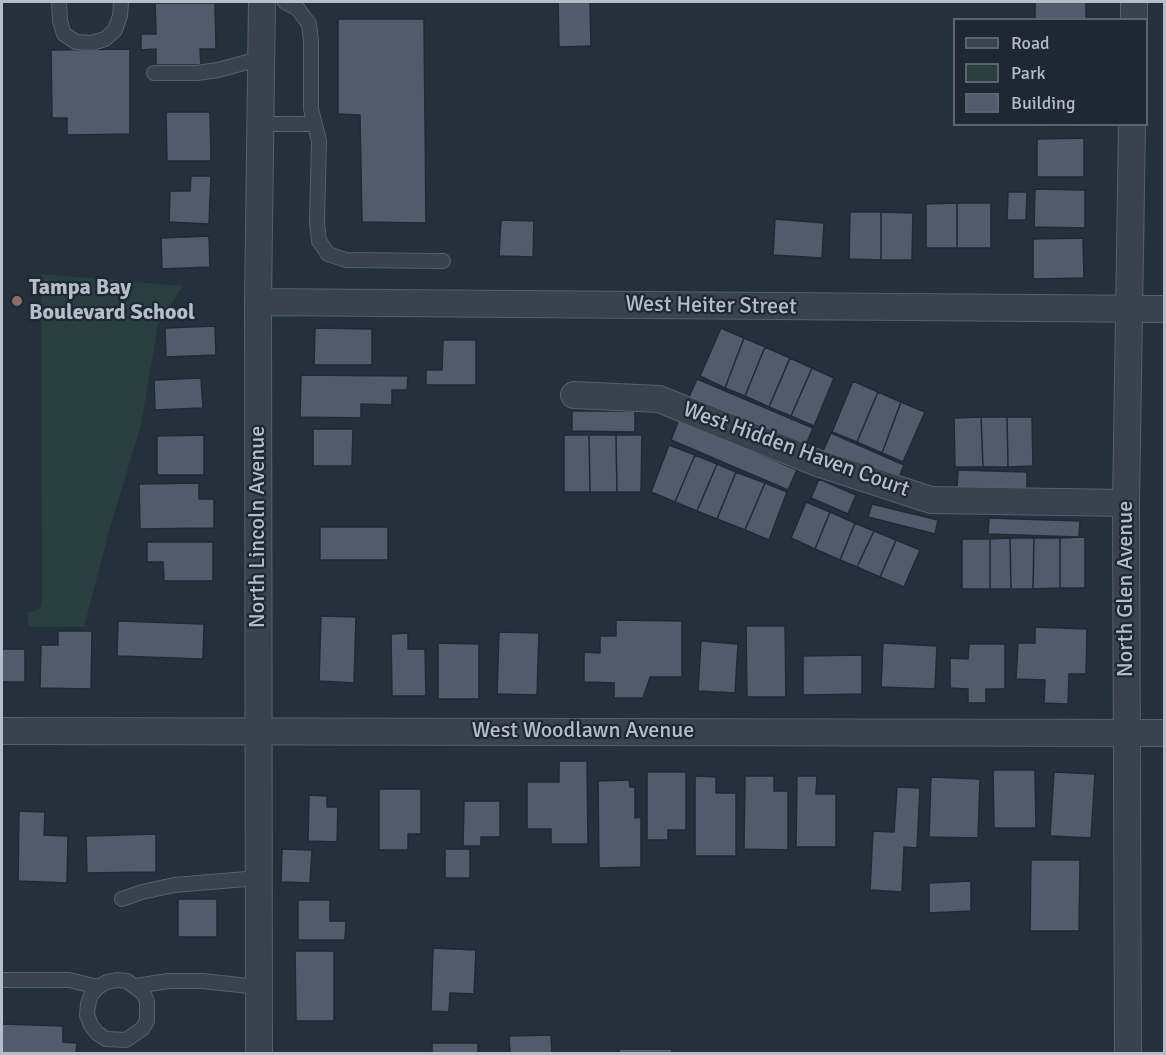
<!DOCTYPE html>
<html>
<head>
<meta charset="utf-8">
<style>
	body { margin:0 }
	#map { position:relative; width:1166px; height:1055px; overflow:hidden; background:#25303d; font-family:Signika,sans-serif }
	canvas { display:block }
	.frame { position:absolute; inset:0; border:3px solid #b5bdc8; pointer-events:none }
	.legend { position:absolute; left:953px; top:18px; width:195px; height:108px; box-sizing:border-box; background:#1e2732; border:2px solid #5a636e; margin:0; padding:8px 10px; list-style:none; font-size:18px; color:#b5bdc8 }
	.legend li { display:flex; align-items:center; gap:12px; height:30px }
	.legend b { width:30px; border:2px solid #5a636e }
</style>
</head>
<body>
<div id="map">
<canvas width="1166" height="1055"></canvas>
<div class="frame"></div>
<ul class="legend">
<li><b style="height:8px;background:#39424d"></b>Road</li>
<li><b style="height:16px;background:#283e3f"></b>Park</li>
<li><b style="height:16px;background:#505b6b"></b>Building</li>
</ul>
</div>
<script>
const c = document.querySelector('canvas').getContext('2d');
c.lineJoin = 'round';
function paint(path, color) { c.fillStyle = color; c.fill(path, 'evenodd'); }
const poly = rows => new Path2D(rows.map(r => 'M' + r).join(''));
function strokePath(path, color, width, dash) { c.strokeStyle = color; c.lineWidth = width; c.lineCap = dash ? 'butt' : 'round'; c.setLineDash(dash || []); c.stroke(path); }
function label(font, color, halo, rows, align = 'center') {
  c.font = font + ' Signika,sans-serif'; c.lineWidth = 4.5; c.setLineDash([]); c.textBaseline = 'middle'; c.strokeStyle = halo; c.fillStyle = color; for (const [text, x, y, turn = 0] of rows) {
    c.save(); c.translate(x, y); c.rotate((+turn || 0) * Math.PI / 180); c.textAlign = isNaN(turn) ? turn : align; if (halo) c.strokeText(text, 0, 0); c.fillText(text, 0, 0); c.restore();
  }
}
paint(poly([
	[41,274,183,286,158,324,141,425,111,524,84,627,29,627,27,612,36,611,41,607,42,601]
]), '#283e3f');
const building = poly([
	[558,2,590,2,591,46,559,47,558,2],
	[1035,2,1086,2,1086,20,1035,20,1035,2],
	[155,3,215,3,216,49,200,49,201,65,156,65,156,49,141,50,141,34,156,34,155,3],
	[338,19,424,19,426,223,362,222,360,115,338,114,338,19],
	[130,49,130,134,67,135,67,118,52,118,51,50,130,49],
	[166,112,210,112,211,161,167,161,166,112],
	[1035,124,1086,124,1086,127,1035,126,1035,124],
	[1084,138,1084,177,1037,177,1037,139,1084,138],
	[191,176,211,176,209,224,169,222,170,191,190,191,191,176],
	[1035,189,1085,190,1085,228,1034,227,1035,189],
	[1008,192,1027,192,1026,220,1007,220,1008,192],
	[957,203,991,203,991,248,957,248,957,203],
	[957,203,957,248,926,248,926,204,957,203],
	[850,212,881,212,881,260,849,259,850,212],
	[881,212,913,213,912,260,881,260,881,212],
	[775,219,824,223,822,258,773,255,775,219],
	[501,220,534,221,533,257,499,256,501,220],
	[209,236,210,267,162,269,161,238,209,236],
	[1083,238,1084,278,1033,279,1033,239,1083,238],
	[215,326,216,355,166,357,165,328,215,326],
	[315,328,372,329,372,365,314,365,315,328],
	[721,328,744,338,725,388,700,376,721,328],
	[744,338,765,347,745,396,725,388,744,338],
	[443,340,476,340,476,385,426,385,426,370,442,370,443,340],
	[765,347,790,358,769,407,745,396,765,347],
	[790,358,812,368,791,416,769,407,790,358],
	[812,368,834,378,814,426,791,416,812,368],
	[301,375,408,376,407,390,392,390,392,405,361,404,361,418,300,417,301,375],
	[201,378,203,408,155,410,154,380,201,378],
	[697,379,813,428,805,447,688,399,697,379],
	[853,381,878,392,857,442,832,432,853,381],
	[878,392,901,402,882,453,857,442,878,392],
	[901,402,925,412,903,462,882,453,901,402],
	[572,411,635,411,635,432,572,431,572,411],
	[981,417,1007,417,1008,467,983,467,981,417],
	[981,417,983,467,955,467,954,418,981,417],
	[1007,417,1032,417,1033,466,1008,467,1007,417],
	[679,419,797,470,788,490,671,440,679,419],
	[313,429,353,429,352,466,313,466,313,429],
	[831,433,904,465,896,485,822,453,831,433],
	[204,435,204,475,157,475,157,436,204,435],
	[564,435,589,435,590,492,564,492,564,435],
	[589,435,616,435,617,492,590,492,589,435],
	[616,435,642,435,641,492,617,492,616,435],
	[669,445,695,455,675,502,651,492,669,445],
	[695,455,717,464,697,511,675,502,695,455],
	[717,464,736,472,717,519,697,511,717,464],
	[958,470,1027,472,1027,490,957,488,958,470],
	[736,472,765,483,745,530,717,519,736,472],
	[819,479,856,495,848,514,811,498,819,479],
	[199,483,199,499,214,499,214,528,140,529,139,484,199,483],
	[765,483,787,492,769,540,745,530,765,483],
	[806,502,830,512,815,549,791,538,806,502],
	[872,504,938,520,935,534,868,517,872,504],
	[830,512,855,523,840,560,815,549,830,512],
	[989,518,1080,521,1079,537,988,534,989,518],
	[855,523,874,531,857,567,840,560,855,523],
	[320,527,388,527,388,560,320,560,320,527],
	[874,531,896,540,880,577,857,567,874,531],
	[1085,537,1085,588,1060,588,1060,538,1085,537],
	[1010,538,1034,538,1033,589,1011,589,1010,538],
	[1010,538,1011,589,990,589,990,539,1010,538],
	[1034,538,1060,538,1060,588,1033,589,1034,538],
	[962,539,990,539,990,589,962,589,962,539],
	[896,540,920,550,904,587,880,577,896,540],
	[147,542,213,542,213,581,164,581,163,562,147,562,147,542],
	[321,616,356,617,354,683,319,681,321,616],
	[616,620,682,621,682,677,650,677,643,698,614,698,614,683,584,682,584,652,600,653,600,636,616,636,616,620],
	[118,621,204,624,203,659,117,656,118,621],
	[746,626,785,626,786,697,747,697,746,626],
	[1035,627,1087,629,1086,674,1069,674,1068,704,1044,703,1045,680,1016,679,1018,643,1035,643,1035,627],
	[58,631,92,631,91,689,40,688,41,645,58,645,58,631],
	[499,632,539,633,537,695,497,694,499,632],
	[408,633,408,649,425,649,426,696,392,696,391,634,408,633],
	[701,641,738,644,735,693,698,691,701,641],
	[438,643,479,644,479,699,438,699,438,643],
	[883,643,937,646,935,689,881,687,883,643],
	[969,644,1005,644,1005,689,986,689,986,703,968,703,968,689,950,688,950,658,968,659,969,644],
	[2,649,25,649,25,682,2,682,2,649],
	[862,655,862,694,803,695,803,656,862,655],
	[559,761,587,761,588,844,551,844,551,829,527,829,527,782,559,782,559,761],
	[993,770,1035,770,1036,828,994,828,993,770],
	[647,772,686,772,686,830,668,830,668,840,647,840,647,772],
	[1054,772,1095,774,1091,838,1050,836,1054,772],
	[695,776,716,777,716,793,736,793,736,856,695,856,695,776],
	[745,776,774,776,774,791,788,791,788,850,744,849,745,776],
	[797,776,817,776,816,794,836,794,836,847,796,847,797,776],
	[931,777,980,779,978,838,929,837,931,777],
	[629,780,630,787,635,787,635,818,641,817,641,867,599,868,598,781,629,780],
	[897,787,920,788,917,848,904,847,902,892,870,890,873,831,894,832,897,787],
	[379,789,421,789,421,834,408,834,408,850,379,850,379,789],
	[309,795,327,796,327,807,338,807,337,842,308,841,309,795],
	[464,801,500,801,500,837,481,837,481,846,463,846,464,801],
	[19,811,45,812,44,835,68,836,67,883,18,881,19,811],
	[156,834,156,872,87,873,86,836,156,834],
	[282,849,312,850,310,883,281,882,282,849],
	[445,849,470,849,470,878,445,878,445,849],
	[1031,860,1080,860,1079,931,1030,931,1031,860],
	[971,881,971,911,929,913,929,883,971,881],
	[178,899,217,899,217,937,178,937,178,899],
	[298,900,330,900,330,921,346,921,345,940,298,940,298,900],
	[433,948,476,950,474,994,450,993,449,1012,431,1011,433,948],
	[295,951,334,951,334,1021,296,1021,295,951],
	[2,1024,63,1026,63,1042,77,1043,76,1053,2,1054,2,1024],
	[551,1035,552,1054,510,1054,509,1036,551,1035],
	[432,1043,478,1043,478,1054,432,1054,432,1043],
	[619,1049,672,1049,672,1054,619,1054,619,1049]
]);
paint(building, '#505b6b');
strokePath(building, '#202934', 1.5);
const service = poly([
	[59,2,60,21,64,34,76,42,92,43,105,39,115,30,120,16,121,2],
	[285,2,298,9,309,24,311,41,311,109,319,141,317,222,319,241,328,254,346,260,443,261],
	[154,73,197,73,218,70,262,58],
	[261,124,315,124],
	[122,899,142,892,174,885,258,878],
	[2,980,69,980,98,987,107,982,117,980,127,981,143,993,147,1001,147,1021,142,1029,126,1040,106,1039,97,1033,91,1025,87,1015,88,1004,91,995,98,987],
	[136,986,168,981,202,981,258,987]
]);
const minor = poly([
	[1134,20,1134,2],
	[258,302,1164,309],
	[574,395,659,399,820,464,931,500,1126,503],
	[2,731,1164,733],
	[259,1054,258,302,262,2],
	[1128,1054,1126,503,1132,124]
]);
strokePath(service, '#57606b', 16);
strokePath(minor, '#57606b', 28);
strokePath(service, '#39424d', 14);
strokePath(minor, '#39424d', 26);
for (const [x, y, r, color] of [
	[17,301,6,"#8d6e63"]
]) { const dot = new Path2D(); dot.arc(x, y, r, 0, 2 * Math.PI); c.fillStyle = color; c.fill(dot); strokePath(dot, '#1e2732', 2); }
label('bold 22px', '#b5bdc8', '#1e2732', [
	["Tampa Bay",29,288],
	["Boulevard School",29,313]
], 'left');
label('22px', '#b5bdc8', '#1e2732', [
	["West Heiter Street",711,306,1],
	["West Hidden Haven Court",796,450,20],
	["North Lincoln Avenue",258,527,-90],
	["North Glen Avenue",1126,589,-90],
	["West Woodlawn Avenue",583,731]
]);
</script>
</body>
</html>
